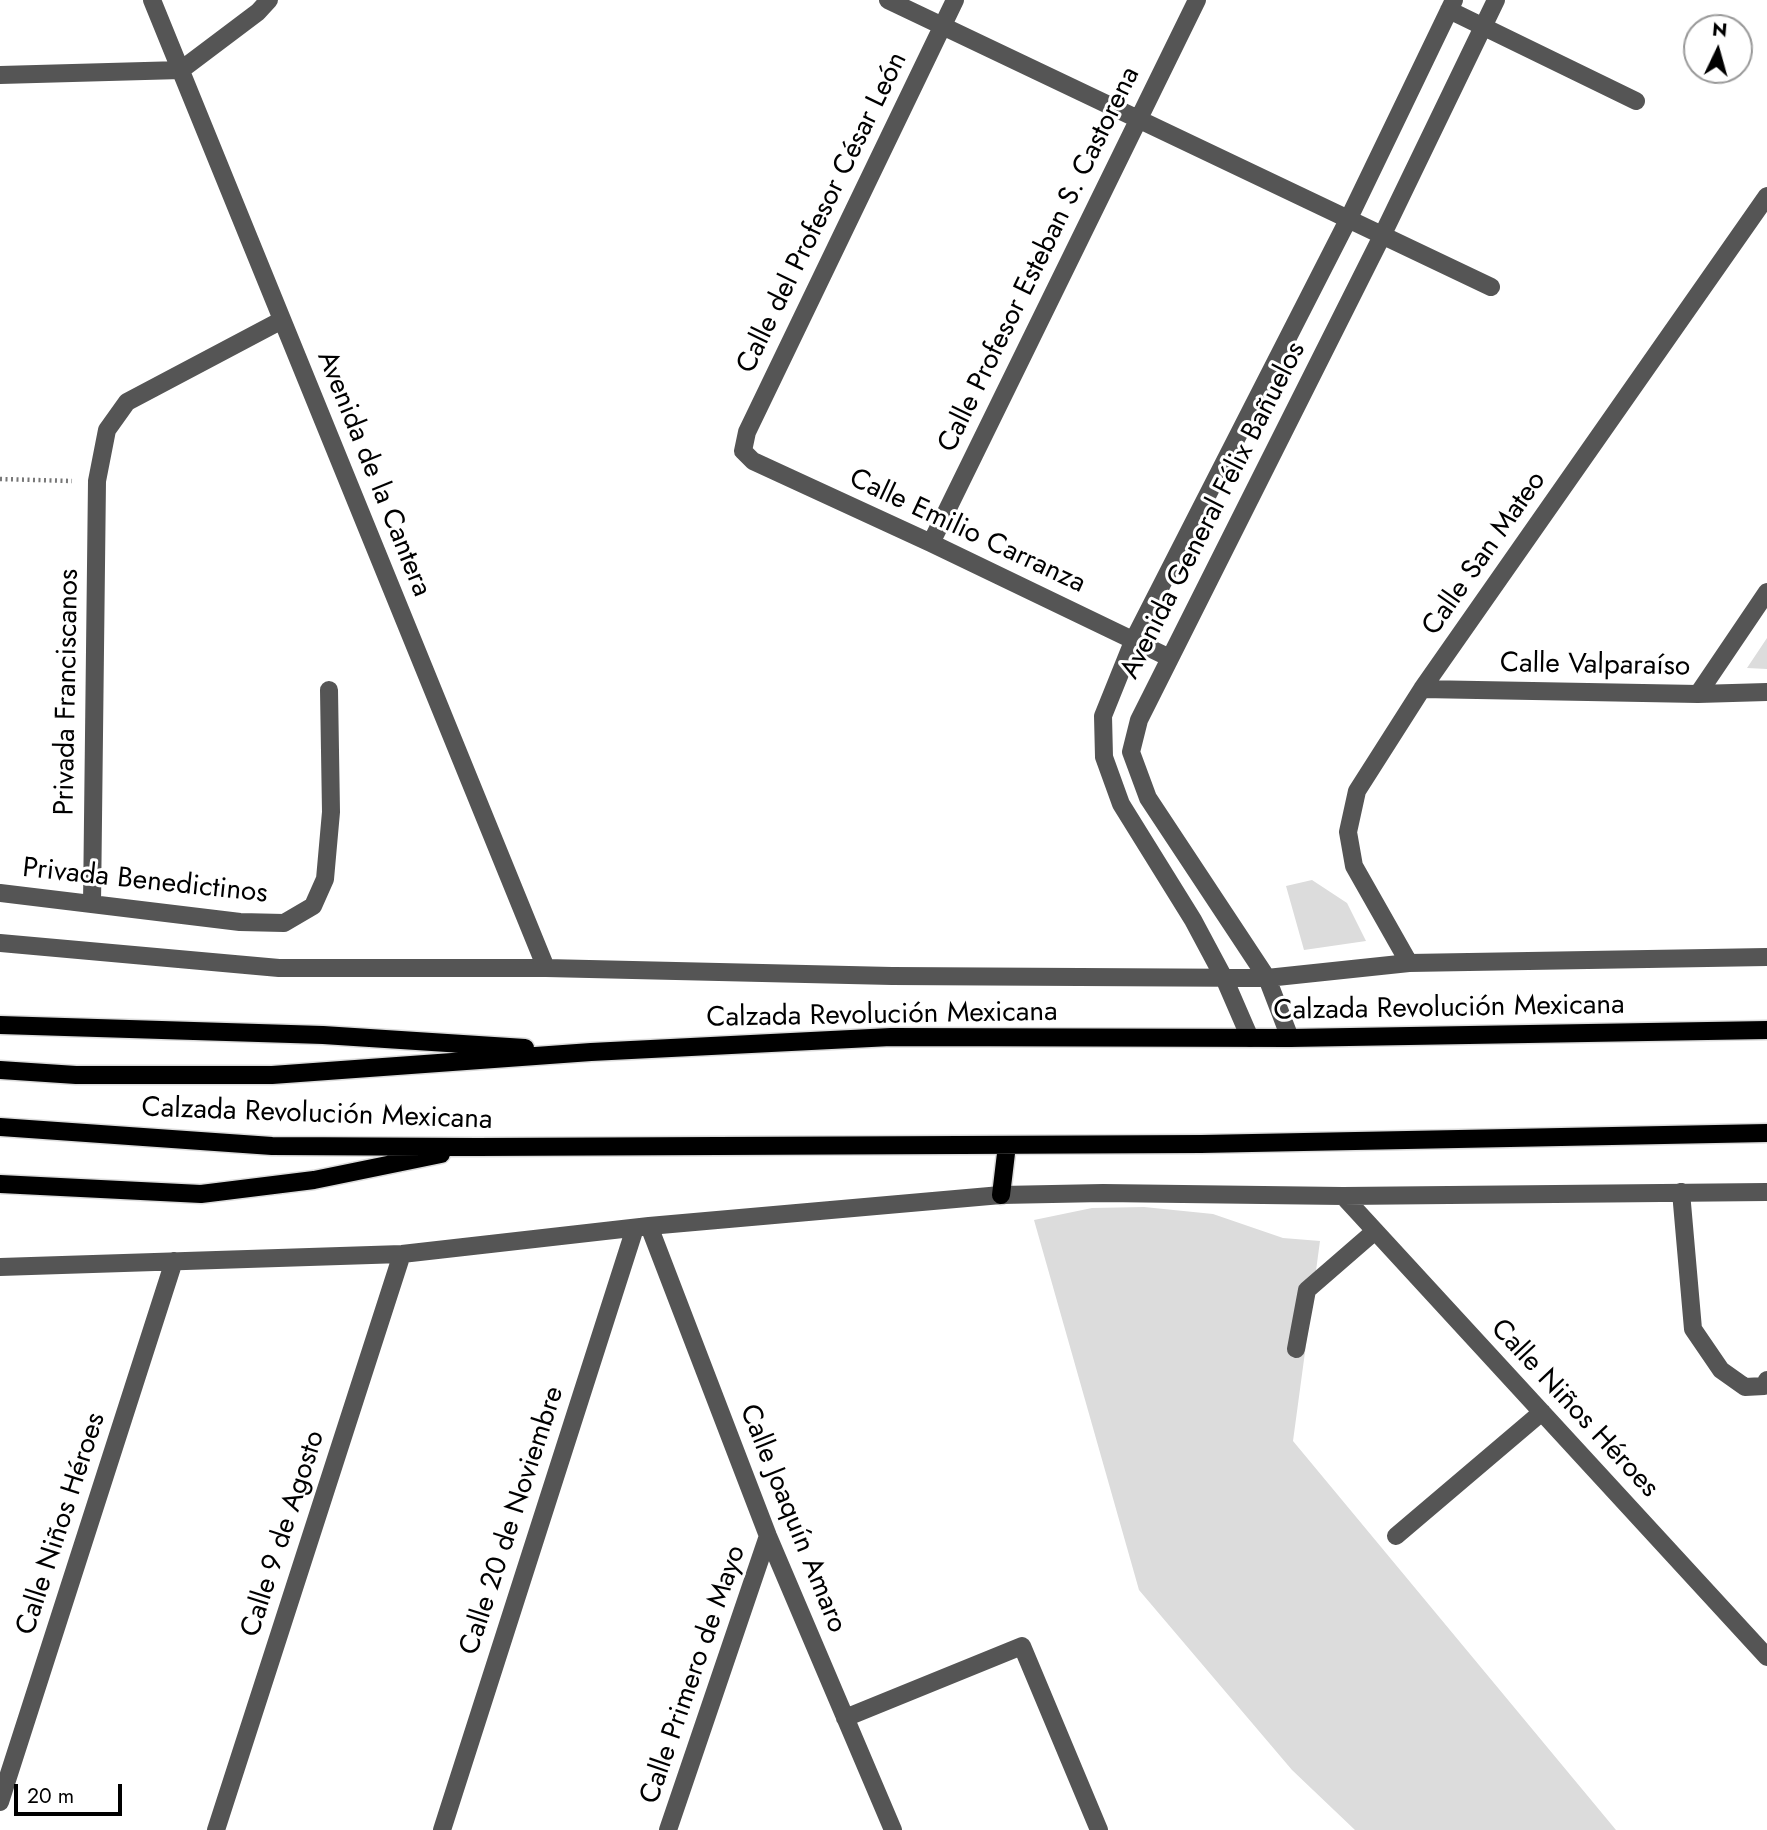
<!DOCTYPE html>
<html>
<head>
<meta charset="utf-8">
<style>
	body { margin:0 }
	#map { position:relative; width:1767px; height:1830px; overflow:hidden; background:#fff; font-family:Jost,sans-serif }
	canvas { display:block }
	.north { position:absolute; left:1683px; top:14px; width:70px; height:70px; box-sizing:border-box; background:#fff; border:2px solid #999; border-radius:50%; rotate:5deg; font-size:19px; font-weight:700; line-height:28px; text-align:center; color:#000 }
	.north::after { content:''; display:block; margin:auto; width:24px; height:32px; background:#000; clip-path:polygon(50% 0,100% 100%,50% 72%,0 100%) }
	.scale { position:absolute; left:14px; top:1784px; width:108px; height:32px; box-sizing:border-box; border:4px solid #000; border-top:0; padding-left:9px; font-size:21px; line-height:24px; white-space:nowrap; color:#000; -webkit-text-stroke:5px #fff; paint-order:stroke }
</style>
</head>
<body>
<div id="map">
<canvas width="1767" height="1830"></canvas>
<div class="north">N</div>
<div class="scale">20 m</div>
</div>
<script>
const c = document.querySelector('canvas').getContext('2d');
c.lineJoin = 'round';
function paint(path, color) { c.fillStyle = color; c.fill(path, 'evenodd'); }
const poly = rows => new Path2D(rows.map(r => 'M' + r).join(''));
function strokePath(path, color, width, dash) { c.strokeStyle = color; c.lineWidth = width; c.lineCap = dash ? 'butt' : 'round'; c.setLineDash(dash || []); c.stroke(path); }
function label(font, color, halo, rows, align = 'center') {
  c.font = font + ' Jost,sans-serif'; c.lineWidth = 6; c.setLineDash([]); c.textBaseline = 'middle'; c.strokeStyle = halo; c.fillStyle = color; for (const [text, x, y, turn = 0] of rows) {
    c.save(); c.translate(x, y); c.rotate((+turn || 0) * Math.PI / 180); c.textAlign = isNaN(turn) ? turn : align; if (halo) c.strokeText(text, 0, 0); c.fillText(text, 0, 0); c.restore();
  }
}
paint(poly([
	[1767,638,1767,669,1747,668],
	[1312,880,1347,903,1366,941,1304,950,1286,886],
	[1144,1207,1213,1214,1283,1238,1320,1241,1293,1441,1616,1830,1355,1830,1292,1770,1139,1590,1034,1220,1092,1208]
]), '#dcdcdc');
const major = poly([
	[0,1025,323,1035,525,1048],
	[0,1070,76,1075,272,1075,591,1052,891,1037,1290,1038,1767,1030],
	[0,1127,272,1146,477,1147,1201,1144,1767,1133],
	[0,1184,201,1194,314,1180,441,1154],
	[1001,1195,1007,1145]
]);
strokePath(major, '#dbdbdb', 21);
strokePath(poly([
	[0,479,72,481]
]), '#777', 4.5, [2, 3.5]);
strokePath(poly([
	[152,0,546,968],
	[888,0,1491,287],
	[955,0,747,432,743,451,753,461,931,543,1170,658],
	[1449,10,1636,101],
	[0,75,181,70,258,12,269,0],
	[931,543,1197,0],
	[1422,689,1698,694,1767,692],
	[1698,694,1767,592],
	[0,893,240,922,284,923,313,906,325,879,331,812,329,690],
	[92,904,97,481,107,430,127,402,282,320],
	[0,943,279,968,546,968,892,976,1267,978,1409,963,1767,957],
	[1409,963,1354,866,1348,832,1357,791,1422,689,1767,196],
	[1250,1038,1224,978,1193,920,1121,804,1104,757,1103,716,1134,639,1349,218,1454,0],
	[1290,1038,1267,978,1148,798,1131,752,1139,720,1382,236,1496,0],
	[1681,1192,1693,1329,1721,1370,1745,1387,1764,1386,1767,1380],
	[1343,1196,1767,1657],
	[649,1226,768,1536,893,1830],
	[0,1267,402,1254,649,1226,1001,1195,1103,1193,1343,1196,1767,1192],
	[1296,1349,1307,1290,1375,1231],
	[1396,1536,1542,1412],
	[845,1718,1022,1646,1099,1830],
	[0,1802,174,1261],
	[216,1830,402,1254],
	[442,1830,635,1228],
	[668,1830,768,1536]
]), '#555', 18);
strokePath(major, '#000', 18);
label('28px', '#000', '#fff', [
	["Calle del Profesor César León",823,213,-64],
	["Calle Profesor Esteban S. Castorena",1040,260,-64],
	["Avenida de la Cantera",373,474,68],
	["Avenida General Félix Bañuelos",1214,511,-63],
	["Calle Emilio Carranza",967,532,25],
	["Calle San Mateo",1485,554,-55],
	["Calle Valparaíso",1595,666,1],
	["Privada Franciscanos",68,692,-89],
	["Privada Benedictinos",145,882,6],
	["Calzada Revolución Mexicana",1449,1009,-1],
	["Calzada Revolución Mexicana",882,1016,-1],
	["Calzada Revolución Mexicana",317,1115,2],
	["Calle Niños Héroes",1574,1409,47],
	["Calle Joaquín Amaro",792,1519,68],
	["Calle 20 de Noviembre",513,1521,-72],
	["Calle Niños Héroes",62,1524,-72],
	["Calle 9 de Agosto",284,1534,-72],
	["Calle Primero de Mayo",694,1675,-71]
]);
</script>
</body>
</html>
